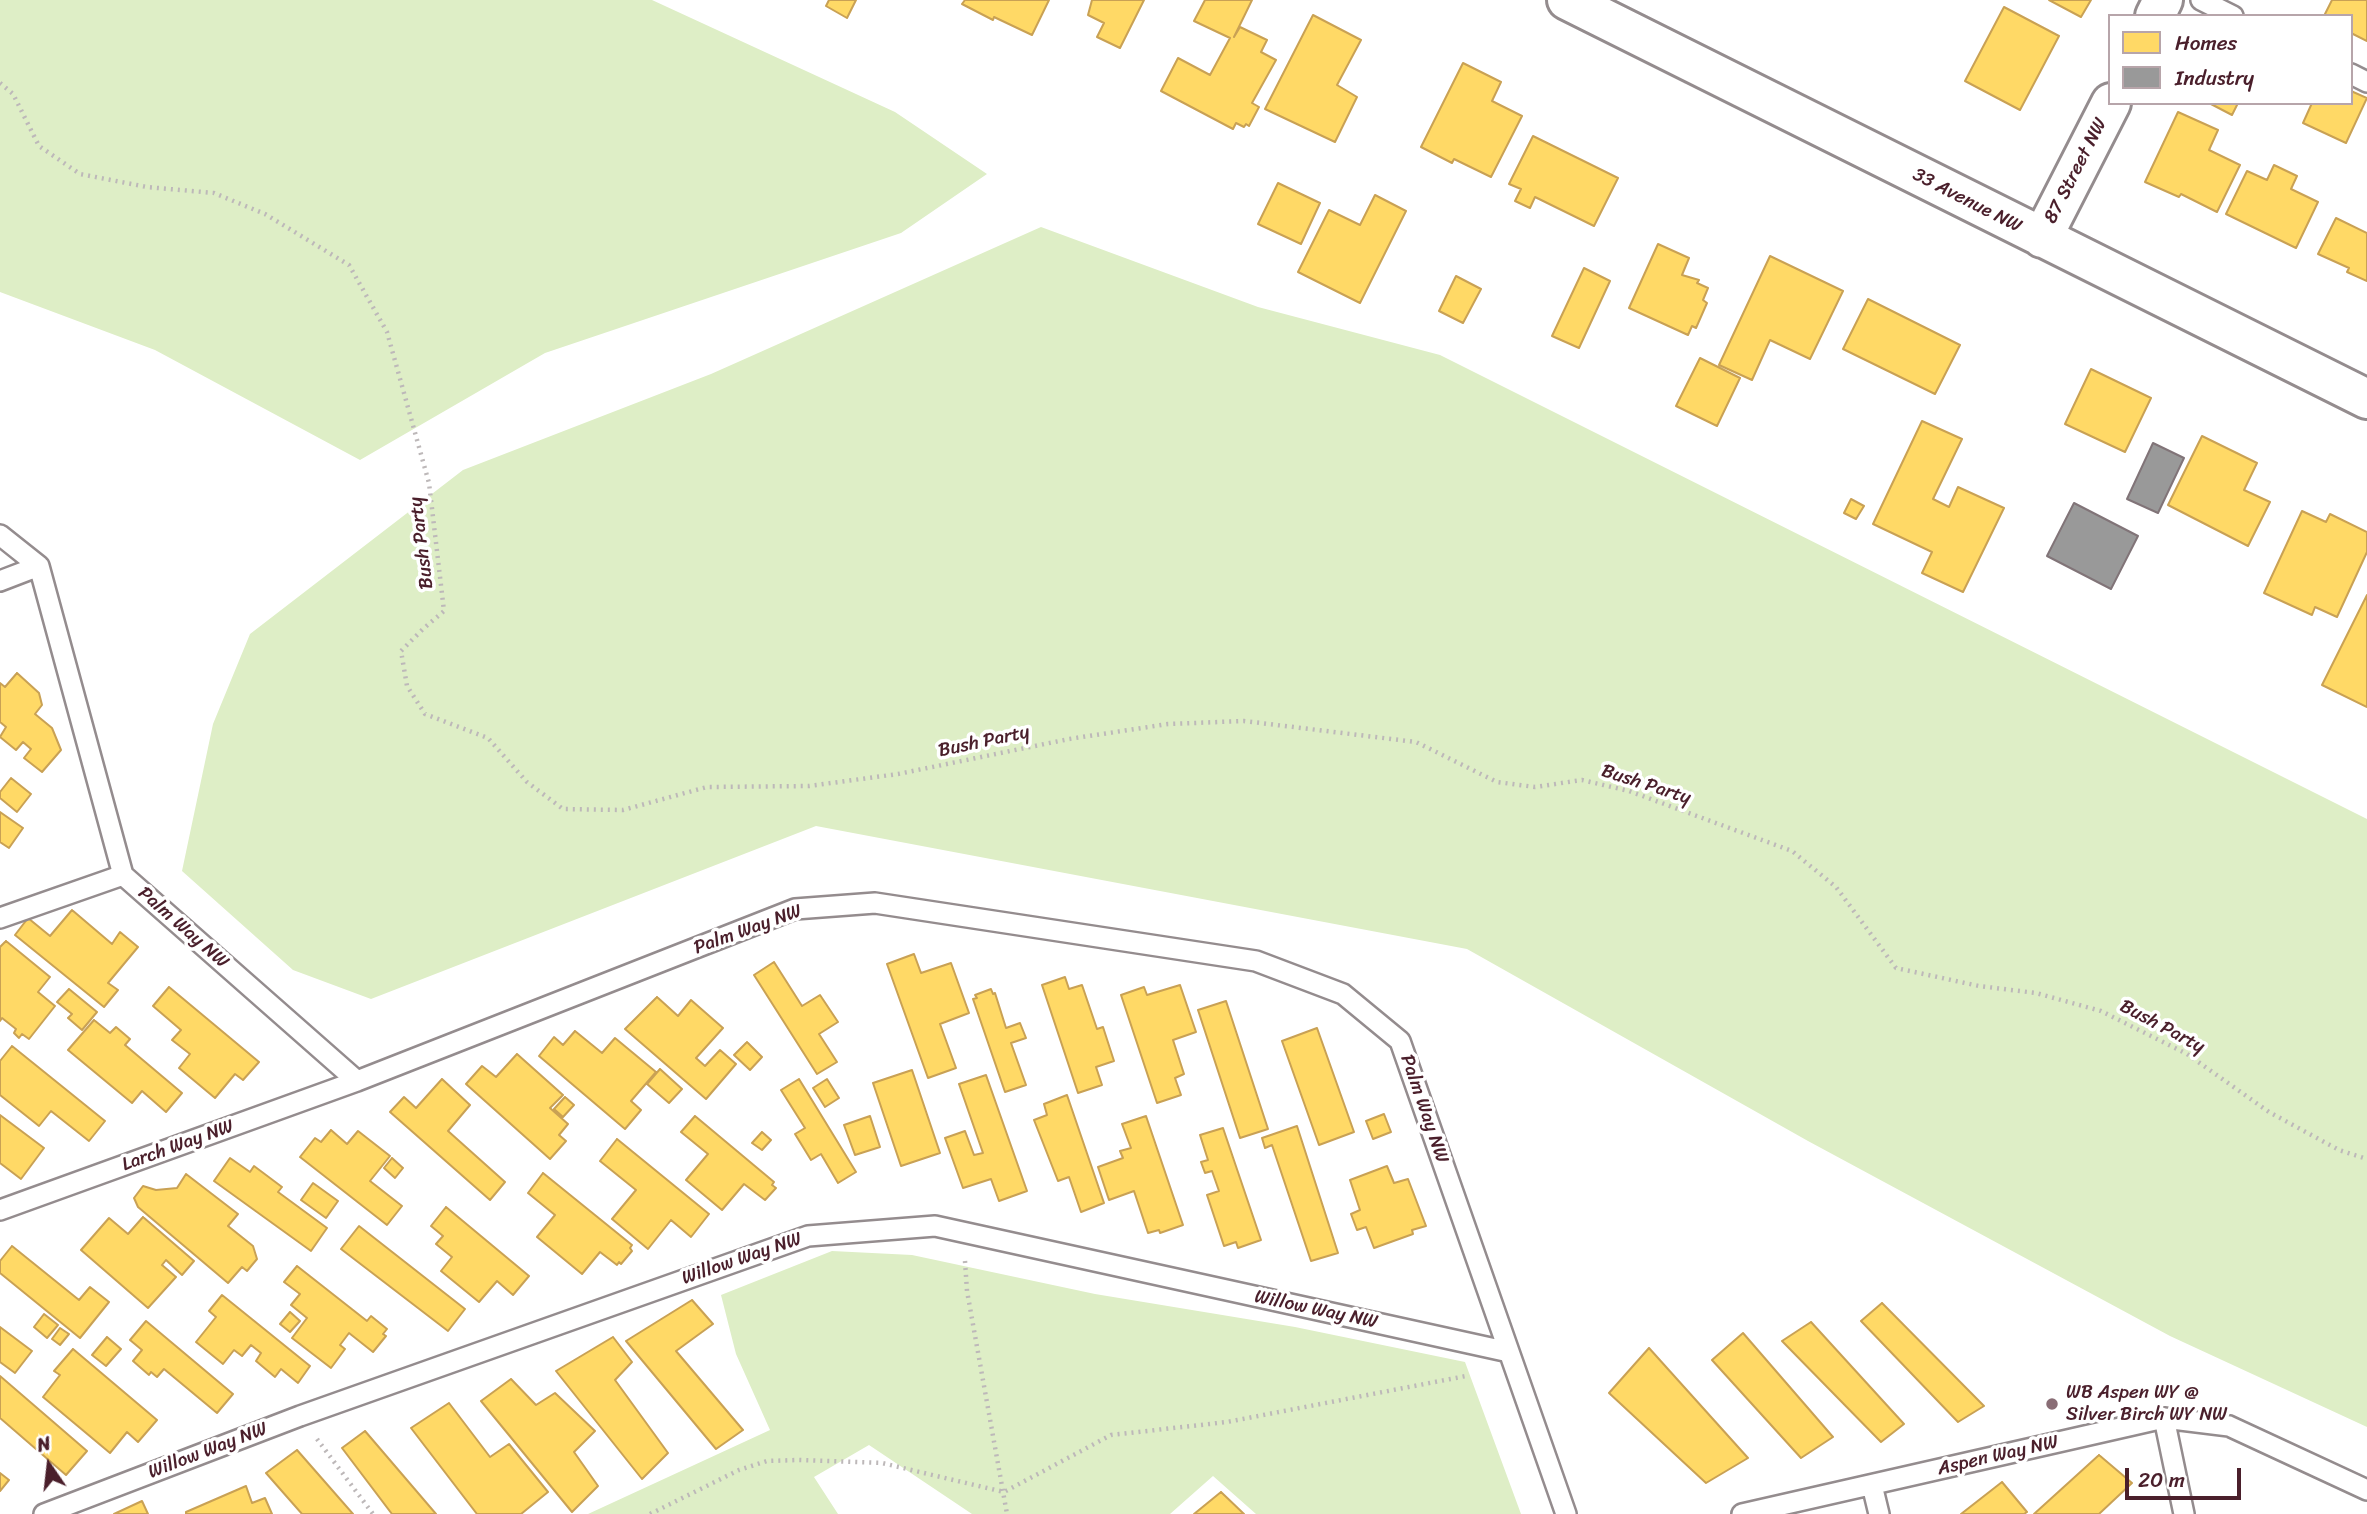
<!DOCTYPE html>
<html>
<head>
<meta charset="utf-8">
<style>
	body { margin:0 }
	#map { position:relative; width:2367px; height:1514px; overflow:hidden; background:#fff; font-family:Sriracha,sans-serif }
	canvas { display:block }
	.legend { position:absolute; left:2108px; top:14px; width:245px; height:91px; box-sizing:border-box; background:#fff; border:2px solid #b7a5aa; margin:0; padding:9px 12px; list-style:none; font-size:21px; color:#4a1f2b }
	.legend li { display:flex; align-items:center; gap:14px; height:35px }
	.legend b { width:35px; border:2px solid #b7a5aa }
	.north { position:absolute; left:14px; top:1430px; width:70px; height:70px; -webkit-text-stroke:5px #fff; paint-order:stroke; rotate:346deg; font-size:19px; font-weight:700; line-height:28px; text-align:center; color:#4a1f2b }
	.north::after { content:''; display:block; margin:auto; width:24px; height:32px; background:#4a1f2b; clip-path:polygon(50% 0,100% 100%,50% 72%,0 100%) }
	.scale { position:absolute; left:2125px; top:1468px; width:116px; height:32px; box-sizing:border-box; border:4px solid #4a1f2b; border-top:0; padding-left:9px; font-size:21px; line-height:24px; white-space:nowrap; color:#4a1f2b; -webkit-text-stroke:5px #fff; paint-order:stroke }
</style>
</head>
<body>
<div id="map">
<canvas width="2367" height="1514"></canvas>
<ul class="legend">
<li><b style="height:19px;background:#ffd966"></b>Homes</li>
<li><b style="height:19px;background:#999"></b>Industry</li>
</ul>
<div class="north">N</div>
<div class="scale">20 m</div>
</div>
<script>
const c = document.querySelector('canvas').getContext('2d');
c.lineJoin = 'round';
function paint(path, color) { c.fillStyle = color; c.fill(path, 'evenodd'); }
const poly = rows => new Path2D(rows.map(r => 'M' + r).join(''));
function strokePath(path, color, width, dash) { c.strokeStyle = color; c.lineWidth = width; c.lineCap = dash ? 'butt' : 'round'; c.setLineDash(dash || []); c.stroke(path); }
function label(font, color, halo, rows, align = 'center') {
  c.font = font + ' Sriracha,sans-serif'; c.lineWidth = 7; c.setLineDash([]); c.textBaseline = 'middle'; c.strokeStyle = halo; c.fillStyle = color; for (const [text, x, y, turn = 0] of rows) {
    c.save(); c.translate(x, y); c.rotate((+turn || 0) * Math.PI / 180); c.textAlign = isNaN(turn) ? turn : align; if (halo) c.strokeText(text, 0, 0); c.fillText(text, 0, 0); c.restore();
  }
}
paint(poly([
	[0,0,652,0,895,112,987,174,901,233,545,353,360,460,155,350,0,292],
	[1041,227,1258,307,1440,355,2367,819,2367,1427,2170,1336,1808,1141,1467,949,816,826,371,999,293,970,182,871,213,724,250,634,463,470,711,374],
	[832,1251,912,1255,1095,1294,1295,1327,1465,1362,1521,1514,1256,1514,1213,1476,1170,1514,972,1514,869,1445,814,1477,838,1514,588,1514,770,1430,736,1354,721,1295]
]), '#deeec6');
const homes = poly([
	[829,0,856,0,847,18,826,6,829,0],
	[965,0,1049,0,1032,35,994,17,993,20,962,4,965,0],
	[1092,0,1144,0,1120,48,1097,37,1104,23,1088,15,1092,0],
	[1205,0,1252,0,1234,37,1240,27,1267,40,1261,52,1276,60,1252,103,1259,107,1249,126,1246,124,1244,127,1236,123,1233,129,1161,91,1178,58,1210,75,1230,38,1194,21,1205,0],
	[2049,0,2091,0,2081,17,2049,0],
	[2332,0,2367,0,2367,41,2351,33,2351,16,2324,16,2332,0],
	[2004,7,2059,36,2020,110,1965,81,2004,7],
	[1313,15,1361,40,1337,85,1357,97,1335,142,1265,109,1313,15],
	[1463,63,1501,82,1492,101,1522,116,1491,177,1454,159,1452,163,1421,147,1463,63],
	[2351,91,2367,98,2346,143,2303,123,2312,103,2351,103,2351,91],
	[2209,103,2238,103,2232,115,2209,103],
	[2178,112,2218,130,2209,150,2240,165,2217,212,2181,194,2179,197,2145,182,2178,112],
	[1533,136,1618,178,1594,226,1535,197,1530,208,1515,201,1521,189,1509,184,1533,136],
	[2274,165,2297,176,2291,189,2318,202,2296,248,2226,214,2247,171,2267,180,2274,165],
	[1278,183,1320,203,1301,244,1258,224,1278,183],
	[1375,195,1406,211,1360,303,1298,272,1329,210,1360,225,1375,195],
	[2336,218,2367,233,2367,281,2347,272,2349,268,2318,254,2336,218],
	[1658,244,1689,258,1682,275,1699,280,1697,283,1708,288,1703,300,1707,303,1696,328,1692,326,1688,335,1629,308,1658,244],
	[1770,256,1843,291,1810,359,1770,340,1752,380,1719,365,1770,256],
	[1584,268,1610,281,1579,348,1552,336,1584,268],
	[1456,276,1481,289,1463,323,1439,311,1456,276],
	[1868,299,1960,345,1935,394,1843,349,1868,299],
	[1700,358,1740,378,1717,426,1676,406,1700,358],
	[2091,369,2151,398,2125,452,2065,424,2091,369],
	[1922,421,1962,439,1933,499,1949,507,1958,487,2004,508,1963,592,1922,573,1932,552,1873,524,1922,421],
	[2202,436,2257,463,2244,490,2270,502,2248,546,2168,505,2202,436],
	[1851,499,1864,506,1856,519,1844,513,1851,499],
	[2302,511,2326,522,2330,514,2367,532,2367,552,2337,617,2315,607,2312,615,2264,593,2302,511],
	[2367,595,2367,707,2322,685,2367,595],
	[17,673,39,693,42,705,35,714,52,728,61,750,42,772,24,758,31,749,23,742,16,750,0,737,6,727,0,722,0,683,5,687,17,673],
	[11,778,31,794,17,812,0,798,0,792,11,778],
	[0,812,23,828,9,848,0,842,0,812],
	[72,910,112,944,120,932,138,947,108,983,118,990,104,1007,15,935,28,918,50,936,72,910],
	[6,941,50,977,38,992,55,1006,29,1039,22,1034,19,1038,14,1033,16,1029,2,1018,0,1021,0,947,6,941],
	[914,954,921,973,951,963,969,1013,940,1024,956,1068,928,1078,887,964,914,954],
	[774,962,802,1006,820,995,838,1022,819,1034,837,1062,817,1074,754,975,774,962],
	[1065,977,1069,989,1082,985,1097,1029,1103,1027,1114,1061,1096,1067,1102,1085,1078,1093,1042,985,1065,977],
	[1180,985,1196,1032,1173,1040,1184,1074,1175,1078,1181,1095,1157,1103,1121,995,1144,987,1147,995,1180,985],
	[169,987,259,1062,243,1080,235,1074,215,1098,179,1068,190,1054,172,1040,181,1030,153,1006,169,987],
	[69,989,97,1012,82,1030,68,1018,72,1014,57,1002,69,989],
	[991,989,993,994,995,993,1006,1028,1020,1023,1026,1038,1011,1043,1026,1085,1005,1092,973,999,977,998,975,995,991,989],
	[657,997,678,1016,691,1000,723,1028,696,1058,705,1066,720,1050,736,1064,706,1099,625,1029,657,997],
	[1226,1001,1268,1129,1240,1138,1198,1010,1226,1001],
	[94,1020,110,1033,116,1027,130,1039,125,1045,182,1093,166,1112,142,1091,132,1103,68,1050,94,1020],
	[1317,1028,1354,1132,1319,1145,1282,1041,1317,1028],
	[575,1031,602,1053,615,1038,656,1072,631,1101,641,1110,625,1129,539,1056,554,1037,563,1045,575,1031],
	[747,1042,762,1057,750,1070,734,1055,747,1042],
	[12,1046,105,1121,89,1141,51,1111,39,1126,0,1095,0,1061,12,1046],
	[517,1054,563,1095,550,1108,568,1124,559,1135,566,1141,550,1159,466,1084,482,1066,496,1077,517,1054],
	[660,1069,682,1089,669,1103,647,1084,660,1069],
	[912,1070,940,1153,901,1166,873,1083,912,1070],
	[986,1075,1027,1191,999,1201,991,1179,963,1188,945,1138,965,1131,974,1155,983,1153,959,1084,986,1075],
	[442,1079,470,1105,448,1131,505,1182,490,1200,390,1112,404,1097,416,1108,442,1079],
	[799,1079,856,1172,838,1183,821,1154,811,1160,795,1134,805,1128,781,1090,799,1079],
	[827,1079,839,1098,825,1107,813,1088,827,1079],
	[1067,1095,1104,1203,1081,1212,1069,1177,1058,1181,1034,1120,1047,1115,1044,1104,1067,1095],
	[565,1097,574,1105,563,1117,554,1109,565,1097],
	[1384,1114,1391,1132,1373,1139,1366,1121,1384,1114],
	[0,1115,44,1148,21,1179,0,1163,0,1115],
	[695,1116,774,1182,772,1185,776,1188,765,1200,744,1184,722,1210,686,1180,708,1154,681,1132,695,1116],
	[870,1116,880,1147,855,1155,844,1125,870,1116],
	[1146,1116,1183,1225,1160,1233,1159,1230,1148,1233,1134,1191,1109,1200,1098,1167,1123,1158,1120,1151,1131,1148,1122,1124,1146,1116],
	[1297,1126,1338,1253,1311,1261,1272,1145,1265,1148,1262,1138,1297,1126],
	[1223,1128,1261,1240,1238,1248,1236,1242,1224,1246,1207,1195,1219,1191,1212,1171,1205,1173,1201,1162,1208,1160,1200,1135,1223,1128],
	[331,1130,347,1144,358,1131,390,1156,370,1181,402,1206,387,1225,300,1157,315,1138,321,1142,331,1130],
	[762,1132,771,1140,762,1150,752,1143,762,1132],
	[617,1139,709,1214,691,1237,671,1220,648,1249,612,1219,636,1190,600,1161,617,1139],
	[230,1158,250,1172,254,1166,282,1187,278,1192,327,1228,311,1251,214,1181,230,1158],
	[392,1158,403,1168,395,1178,384,1168,392,1158],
	[1387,1166,1394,1183,1408,1179,1426,1226,1412,1230,1413,1234,1374,1248,1366,1227,1357,1230,1351,1214,1360,1210,1350,1180,1387,1166],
	[543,1173,632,1245,630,1248,632,1251,621,1264,619,1262,617,1265,600,1252,582,1274,537,1237,555,1215,528,1193,543,1173],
	[186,1174,238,1214,228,1226,253,1246,257,1259,247,1271,242,1267,228,1283,138,1207,134,1198,143,1186,156,1190,177,1188,186,1174],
	[313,1183,338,1201,326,1218,301,1200,313,1183],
	[446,1207,529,1276,513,1295,497,1281,479,1302,441,1271,452,1257,436,1244,443,1236,431,1226,446,1207],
	[143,1217,194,1261,182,1275,166,1260,162,1265,176,1277,148,1308,81,1250,109,1218,128,1234,143,1217],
	[359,1226,465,1309,448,1331,341,1249,359,1226],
	[12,1246,79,1300,90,1287,109,1302,80,1338,0,1273,0,1261,12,1246],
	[297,1266,367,1321,371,1316,387,1329,383,1334,386,1336,373,1352,349,1333,340,1345,345,1349,331,1368,292,1338,307,1318,291,1305,300,1294,284,1282,297,1266],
	[222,1295,310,1366,298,1383,281,1369,275,1377,256,1361,261,1353,251,1345,242,1356,234,1350,223,1364,196,1342,216,1317,209,1311,222,1295],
	[692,1300,713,1324,676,1351,743,1430,716,1449,626,1341,692,1300],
	[1882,1303,1984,1406,1958,1422,1861,1321,1882,1303],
	[290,1312,300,1321,290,1332,280,1324,290,1312],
	[44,1314,58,1325,47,1338,34,1327,44,1314],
	[146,1321,233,1394,217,1413,164,1369,157,1377,151,1372,149,1375,133,1361,142,1350,130,1340,146,1321],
	[1811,1322,1904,1424,1881,1442,1782,1341,1811,1322],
	[0,1327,32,1351,15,1373,0,1362,0,1327],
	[60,1328,69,1334,60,1345,52,1339,60,1328],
	[1743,1333,1833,1437,1801,1458,1712,1360,1743,1333],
	[107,1337,121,1349,106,1366,92,1355,107,1337],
	[613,1337,632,1362,615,1380,668,1453,642,1479,556,1371,613,1337],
	[1649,1348,1748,1458,1706,1483,1609,1393,1649,1348],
	[73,1349,157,1420,138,1442,127,1432,110,1453,43,1397,60,1375,54,1371,73,1349],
	[0,1376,87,1451,66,1475,0,1418,0,1376],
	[511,1379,536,1405,555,1393,595,1431,574,1452,598,1486,572,1512,481,1401,511,1379],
	[449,1403,490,1457,509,1444,548,1492,521,1514,477,1514,411,1428,449,1403],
	[365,1431,436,1514,392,1514,342,1448,365,1431],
	[297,1450,353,1514,302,1514,266,1473,297,1450],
	[2099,1455,2132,1483,2099,1514,2034,1514,2099,1455],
	[0,1473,9,1480,0,1491,0,1473],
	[2002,1482,2027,1512,2024,1514,1961,1514,2002,1482],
	[246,1486,252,1503,265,1498,272,1514,186,1514,186,1512,246,1486],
	[1221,1492,1244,1514,1194,1514,1221,1492],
	[142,1501,148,1514,114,1514,142,1501]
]);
paint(homes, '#ffd966');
strokePath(homes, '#c9a154', 2);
const industry = poly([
	[2153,443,2184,458,2158,513,2127,499,2153,443],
	[2074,503,2138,536,2111,589,2047,556,2074,503]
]);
paint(industry, '#999');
strokePath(industry, '#817478', 2);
const service = poly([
	[2201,0,2233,16],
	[2351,74,2367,82],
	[0,535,39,566,123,875,357,1081,795,909,875,903,1256,961,1343,994,1400,1041,1566,1514],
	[0,581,39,566],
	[0,918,123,875],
	[0,1210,357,1081],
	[2164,1418,2184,1514],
	[1872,1485,1879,1514],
	[44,1514,300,1416,808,1236,935,1226,1509,1352],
	[1742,1514,2164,1418,2229,1426,2367,1490]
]);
const minor = poly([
	[1567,0,2367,399],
	[2155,16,2163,0],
	[2042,238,2111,103]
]);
strokePath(service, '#948c8e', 24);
strokePath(minor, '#948c8e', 44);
strokePath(poly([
	[0,83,13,94,39,146,80,174,147,187,214,193,265,214,349,265,387,332,429,483,444,611,423,629,401,651,407,686,425,714,488,738,527,782,563,809,623,810,707,787,809,786,898,774,1069,739,1168,724,1244,721,1416,742,1497,782,1535,787,1582,780,1629,791,1792,851,1836,887,1896,968,1979,986,2036,993,2101,1011,2187,1054,2269,1112,2339,1150,2367,1159],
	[965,1261,967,1291,1007,1514],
	[317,1439,373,1514],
	[650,1514,739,1470,767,1461,798,1460,882,1463,1004,1492,1111,1435,1227,1422,1466,1376]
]), '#bdb8b9', 4.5, [2, 5]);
strokePath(service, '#fff', 19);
strokePath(minor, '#fff', 38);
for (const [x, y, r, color] of [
	[2052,1404,7,"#896d75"]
]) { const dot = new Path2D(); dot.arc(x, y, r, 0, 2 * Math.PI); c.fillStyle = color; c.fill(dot); strokePath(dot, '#fff', 2.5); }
label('19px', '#4a1f2b', '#fff', [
	["87 Street NW",2076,171,-63],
	["33 Avenue NW",1967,201,27],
	["Bush Party",422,543,-97],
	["Bush Party",984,742,-12],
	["Bush Party",1646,785,18],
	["Palm Way NW",183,928,41],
	["Palm Way NW",748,930,-20],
	["Bush Party",2162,1027,28],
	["Palm Way NW",1424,1109,71],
	["Larch Way NW",178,1146,-20],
	["Willow Way NW",742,1259,-19],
	["Willow Way NW",1316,1310,12],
	["Willow Way NW",208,1451,-21],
	["Aspen Way NW",1998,1456,-13]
]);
label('19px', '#4a1f2b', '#fff', [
	["WB Aspen WY @",2066,1393],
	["Silver Birch WY NW",2066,1415]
], 'left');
</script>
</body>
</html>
